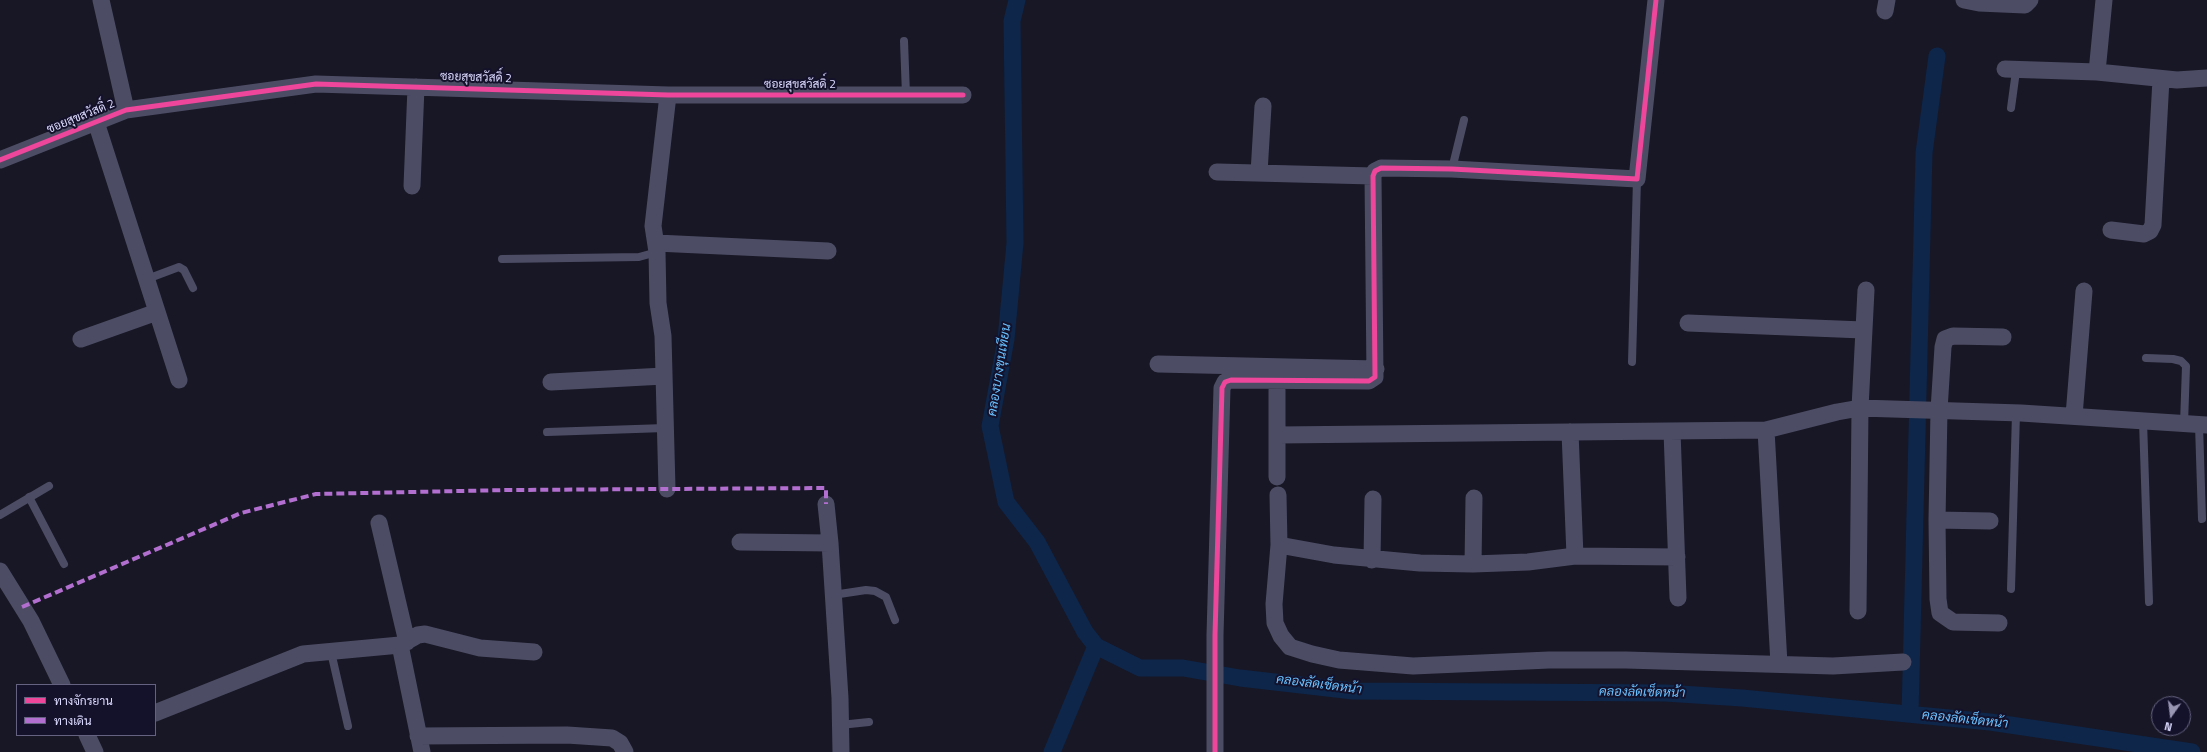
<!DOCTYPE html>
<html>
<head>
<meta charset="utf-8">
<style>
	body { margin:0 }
	#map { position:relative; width:2207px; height:752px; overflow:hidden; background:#181725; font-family:"Titillium Web",Sarabun,sans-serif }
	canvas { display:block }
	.legend { position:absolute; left:16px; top:684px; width:140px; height:52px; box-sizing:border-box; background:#14112b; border:1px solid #646280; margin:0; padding:5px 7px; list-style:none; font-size:12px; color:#dddbff }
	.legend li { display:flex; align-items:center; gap:8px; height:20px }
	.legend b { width:20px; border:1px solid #646280 }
	.north { position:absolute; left:2151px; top:696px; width:40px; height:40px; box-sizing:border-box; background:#14112b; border:1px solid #646280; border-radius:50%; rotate:194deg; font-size:11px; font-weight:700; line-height:16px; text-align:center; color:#dddbff }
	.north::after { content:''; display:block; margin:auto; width:14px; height:18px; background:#9896b3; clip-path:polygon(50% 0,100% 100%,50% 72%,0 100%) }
</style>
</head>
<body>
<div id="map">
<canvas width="2207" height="752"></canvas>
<ul class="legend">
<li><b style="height:5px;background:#ed469a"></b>ทางจักรยาน</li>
<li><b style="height:5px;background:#b36fd0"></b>ทางเดิน</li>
</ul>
<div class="north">N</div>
</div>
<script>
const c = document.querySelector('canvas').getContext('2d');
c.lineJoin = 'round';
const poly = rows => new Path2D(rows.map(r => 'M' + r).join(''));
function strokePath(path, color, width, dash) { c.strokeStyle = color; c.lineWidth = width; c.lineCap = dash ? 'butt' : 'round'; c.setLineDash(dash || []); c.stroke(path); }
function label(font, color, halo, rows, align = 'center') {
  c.font = font + ' "Titillium Web",Sarabun,sans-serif'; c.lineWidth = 4; c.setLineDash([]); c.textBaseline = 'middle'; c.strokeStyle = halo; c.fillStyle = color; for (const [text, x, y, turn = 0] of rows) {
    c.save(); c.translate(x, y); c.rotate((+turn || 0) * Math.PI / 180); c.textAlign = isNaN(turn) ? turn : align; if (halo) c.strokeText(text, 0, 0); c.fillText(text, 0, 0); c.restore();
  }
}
strokePath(poly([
	[1017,0,1012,21,1015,243,1006,339,990,426,1006,502,1037,542,1085,632,1096,646,1140,668,1183,668,1240,678,1353,691,1665,693,1742,698,1990,722,2192,752],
	[1910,714,1924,153,1937,56],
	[1052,752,1096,646]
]), '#0d264a', 17);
strokePath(poly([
	[904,41,906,95],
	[2011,108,2016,71],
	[1452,169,1464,120],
	[502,259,639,257,657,252],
	[147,279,179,267,184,270,193,288],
	[2146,358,2173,359,2181,361,2186,366,2184,424],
	[1632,362,1637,179],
	[2143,421,2149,602],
	[2199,425,2202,519],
	[547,432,665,428],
	[29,497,64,564],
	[0,515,49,486],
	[2011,589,2016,413],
	[833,595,866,590,875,591,886,597,895,620],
	[331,652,348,726],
	[840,725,869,722]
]), '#4c4c65', 8);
strokePath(poly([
	[101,0,126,110],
	[1964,0,1979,3,2025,5,2030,0],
	[1885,11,1887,0],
	[2005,69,2097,72,2177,80,2207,78],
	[2097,72,2104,0],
	[96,122,179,380],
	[0,160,126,110,316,84,668,95,963,95],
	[1217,172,1373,176],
	[1259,173,1263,106],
	[412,186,416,87],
	[2111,230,2144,234,2150,231,2153,225,2161,79],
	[656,243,828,251],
	[1688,323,1863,330],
	[81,339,157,312],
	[1158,364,1376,369],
	[551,382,664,376],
	[2074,416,2084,291],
	[1766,430,1779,664],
	[1672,431,1678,598],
	[1570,432,1575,556],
	[1278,435,1766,430,1837,412,1860,408,2021,413,2207,425],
	[1277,477,1277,390],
	[667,489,663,336,658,303,657,252,653,226,668,95],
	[1278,495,1279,545,1274,604,1275,623,1281,636,1290,647,1312,654,1339,660,1413,666,1549,660,1626,660,1833,666,1903,662],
	[826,504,830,543],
	[1937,520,1990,521],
	[379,523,407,642],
	[740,542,830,543,840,698,841,752],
	[1279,545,1334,555,1420,563,1473,564,1528,562,1575,556,1677,557],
	[1372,560,1373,499],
	[1473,564,1474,498],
	[0,571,31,621,62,685],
	[1858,611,1860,408,1866,290],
	[1999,623,1953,622,1940,613,1938,599,1937,520,1939,410,1943,347,1945,339,1953,336,2003,337],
	[400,645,418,635,425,634,480,648,534,652],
	[155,713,303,654,400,645,422,752],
	[87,735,95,752],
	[418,736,567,735,612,738,620,743,625,752],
	[1215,752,1215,635,1222,388,1225,382,1231,380,1369,381,1375,377,1373,176,1375,171,1381,168,1452,169,1637,179,1656,0]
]), '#4c4c65', 17);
strokePath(poly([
	[22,607,241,513,316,494,509,490,826,488,826,504]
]), '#b36fd0', 4, [8, 4]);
strokePath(poly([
	[0,160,126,110,316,84,668,95,963,95],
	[1215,752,1215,635,1222,388,1225,382,1231,380,1369,381,1375,377,1373,176,1375,171,1381,168,1452,169,1637,179,1656,0]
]), '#ed469a', 5);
label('12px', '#dddbff', '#14112b', [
	["ซอยสุขสวัสดิ์ 2",476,78,2],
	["ซอยสุขสวัสดิ์ 2",800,85],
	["ซอยสุขสวัสดิ์ 2",81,117,-22]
]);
label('italic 13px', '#69c1ff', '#14112b', [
	["คลองบางขุนเทียน",1000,370,-81],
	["คลองลัดเช็ดหน้า",1319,685,7],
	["คลองลัดเช็ดหน้า",1642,693,1],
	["คลองลัดเช็ดหน้า",1965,720,6]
]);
</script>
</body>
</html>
